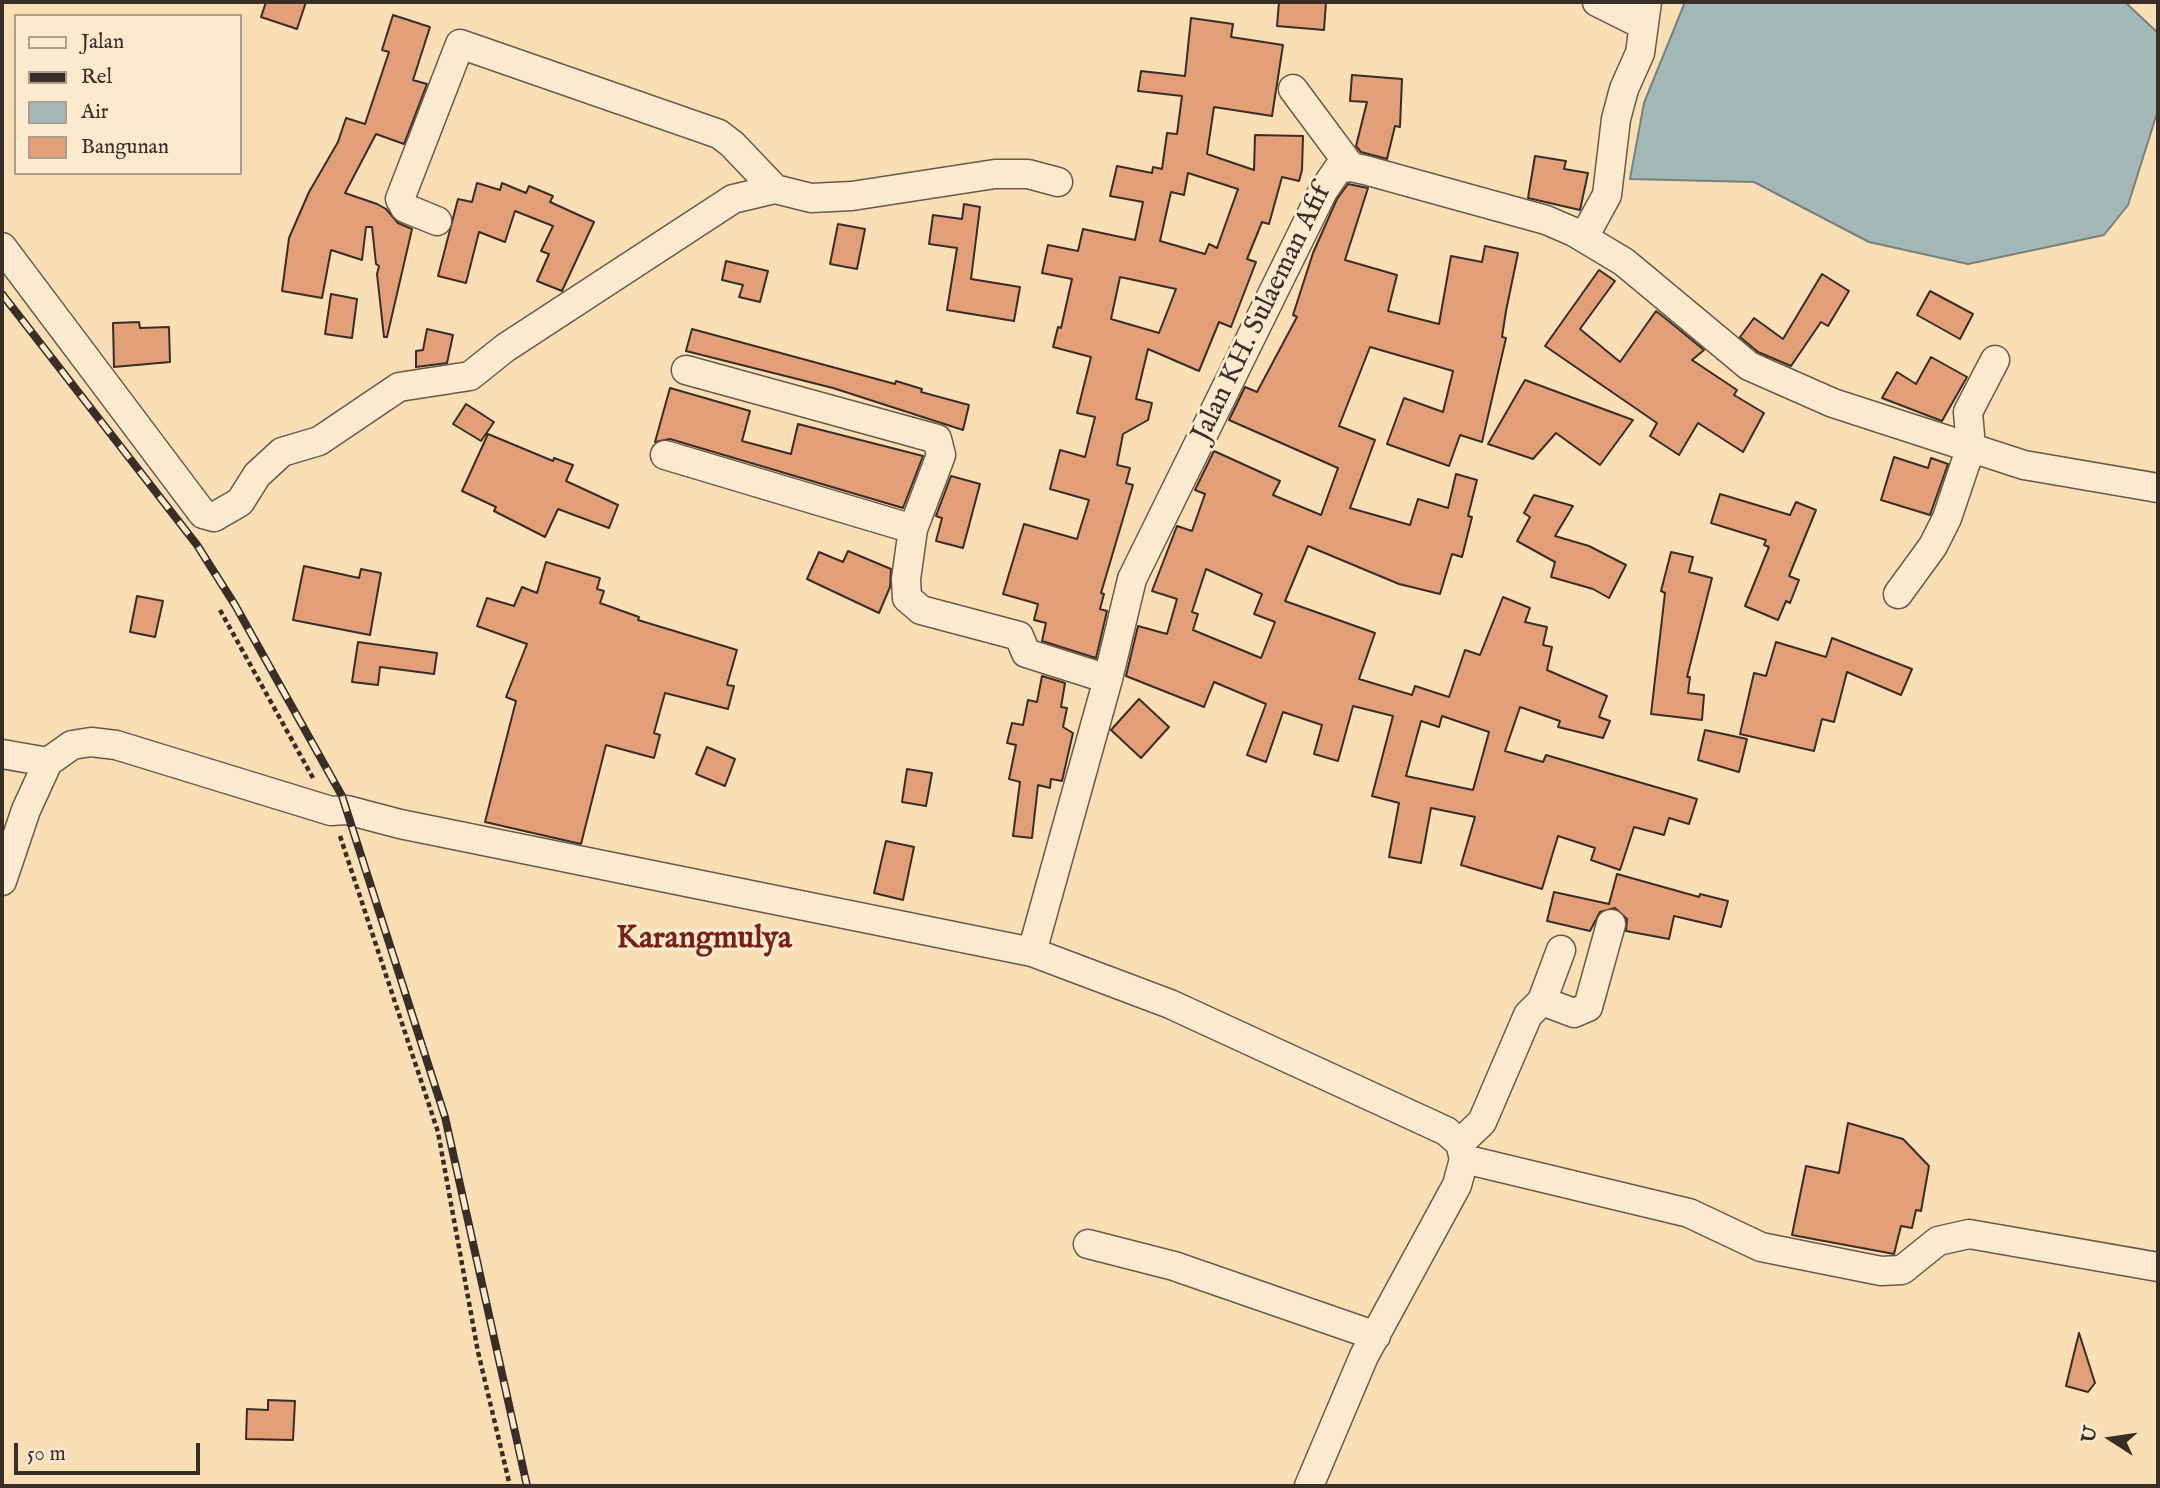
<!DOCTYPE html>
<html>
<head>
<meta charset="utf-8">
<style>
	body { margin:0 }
	#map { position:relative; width:2160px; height:1488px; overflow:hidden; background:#fadeb4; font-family:"IM FELL English",serif }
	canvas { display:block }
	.frame { position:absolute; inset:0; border:4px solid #392d28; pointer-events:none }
	.legend { position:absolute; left:14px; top:14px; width:228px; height:161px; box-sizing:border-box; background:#fceace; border:2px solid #ae9e8c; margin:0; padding:9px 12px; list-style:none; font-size:21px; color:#392d28 }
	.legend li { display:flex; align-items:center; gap:14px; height:35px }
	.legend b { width:35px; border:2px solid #ae9e8c }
	.north { position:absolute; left:2076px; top:1404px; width:70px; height:70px; -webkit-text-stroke:5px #fceace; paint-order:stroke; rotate:282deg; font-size:19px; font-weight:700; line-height:28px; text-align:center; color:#392d28 }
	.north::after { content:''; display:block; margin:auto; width:24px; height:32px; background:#392d28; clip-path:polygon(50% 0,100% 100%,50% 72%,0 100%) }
	.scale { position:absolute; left:14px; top:1443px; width:186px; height:32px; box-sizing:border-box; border:4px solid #392d28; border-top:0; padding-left:9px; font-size:21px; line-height:24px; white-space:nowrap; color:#392d28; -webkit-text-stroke:5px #fceace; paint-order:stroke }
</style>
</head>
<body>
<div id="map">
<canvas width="2160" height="1488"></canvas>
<div class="frame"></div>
<ul class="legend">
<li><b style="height:9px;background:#fceace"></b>Jalan</li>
<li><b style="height:9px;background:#392d28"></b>Rel</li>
<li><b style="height:19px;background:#a3b9b8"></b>Air</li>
<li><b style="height:19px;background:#e39f77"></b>Bangunan</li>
</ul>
<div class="north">U</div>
<div class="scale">50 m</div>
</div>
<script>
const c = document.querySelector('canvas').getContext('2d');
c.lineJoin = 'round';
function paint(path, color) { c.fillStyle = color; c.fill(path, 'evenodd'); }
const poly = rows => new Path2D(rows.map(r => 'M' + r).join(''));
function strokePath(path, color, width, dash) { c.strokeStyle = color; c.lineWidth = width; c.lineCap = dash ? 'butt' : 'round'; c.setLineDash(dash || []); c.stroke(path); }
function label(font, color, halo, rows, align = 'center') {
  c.font = font + ' "IM FELL English",serif'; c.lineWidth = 6; c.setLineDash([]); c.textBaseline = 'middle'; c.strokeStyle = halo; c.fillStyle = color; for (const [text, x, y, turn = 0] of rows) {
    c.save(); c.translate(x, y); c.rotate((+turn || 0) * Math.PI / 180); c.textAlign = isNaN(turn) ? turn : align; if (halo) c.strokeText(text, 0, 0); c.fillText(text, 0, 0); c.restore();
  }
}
const water = poly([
	[1685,2,2125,2,2158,33,2158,110,2128,205,2104,235,1968,264,1869,242,1754,182,1630,179,1644,103,1685,2]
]);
paint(water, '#a3b9b8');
strokePath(water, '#79817e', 2);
const building = poly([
	[266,2,306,2,297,29,261,17,266,2],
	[1279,2,1326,2,1324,30,1277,26,1279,2],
	[393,15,430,27,413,80,427,84,404,144,376,134,345,193,377,204,386,209,398,223,412,229,387,337,384,337,377,274,379,266,376,264,372,227,366,227,362,260,331,250,322,298,282,291,289,238,309,192,338,142,346,118,365,124,389,52,382,50,393,15],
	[1191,18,1233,24,1231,37,1283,45,1272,116,1214,107,1207,154,1254,170,1255,135,1303,136,1302,170,1299,181,1282,177,1269,224,1262,222,1247,259,1256,262,1231,327,1219,322,1199,371,1148,349,1136,399,1152,403,1148,420,1123,434,1117,465,1130,468,1126,483,1133,485,1101,593,1104,594,1100,609,1107,611,1096,658,1042,641,1046,623,1034,620,1038,604,1003,594,1024,524,1077,539,1089,500,1050,489,1060,450,1085,457,1095,417,1077,413,1091,357,1053,347,1058,327,1061,328,1072,279,1042,273,1048,245,1078,251,1083,229,1135,240,1143,202,1110,196,1117,166,1152,173,1153,167,1162,169,1167,133,1177,134,1182,96,1138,91,1141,71,1185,76,1191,18],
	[1188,173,1238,189,1217,248,1209,244,1205,254,1160,241,1171,192,1184,195,1188,173],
	[1120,277,1176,289,1159,333,1111,319,1120,277],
	[1352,75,1402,79,1400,127,1395,126,1387,159,1361,152,1356,146,1367,102,1350,101,1352,75],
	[1535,156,1566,161,1564,169,1588,173,1580,210,1528,198,1535,156],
	[477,183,500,190,502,183,526,193,529,186,553,196,550,202,594,222,562,291,537,281,549,254,541,251,553,226,515,211,505,242,479,232,466,283,438,276,458,199,472,202,477,183],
	[1348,184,1368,188,1345,260,1397,275,1388,311,1439,324,1451,256,1482,262,1485,246,1518,253,1506,311,1502,337,1506,338,1482,442,1460,435,1449,466,1387,444,1404,398,1443,412,1453,371,1370,347,1339,426,1375,440,1350,508,1410,525,1418,499,1448,508,1456,474,1477,480,1468,516,1472,517,1462,557,1452,554,1440,594,1399,584,1308,546,1285,601,1375,633,1359,679,1412,695,1415,686,1449,697,1465,650,1480,655,1503,597,1530,608,1525,622,1547,627,1543,645,1552,647,1547,670,1607,696,1599,717,1610,721,1603,738,1558,727,1560,721,1520,707,1505,751,1543,762,1546,755,1697,799,1689,824,1669,818,1664,835,1634,827,1620,870,1591,860,1595,848,1558,836,1542,889,1461,865,1475,817,1431,808,1421,863,1389,857,1399,803,1372,796,1393,716,1353,706,1338,761,1314,754,1322,725,1283,712,1266,762,1247,755,1266,704,1214,682,1204,707,1126,676,1138,626,1167,634,1177,599,1152,591,1177,526,1192,531,1205,494,1195,490,1214,451,1280,481,1273,495,1321,515,1338,468,1229,420,1245,387,1257,392,1297,317,1293,315,1313,253,1337,199,1348,184],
	[1206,569,1262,594,1254,614,1275,622,1261,658,1193,630,1198,614,1192,612,1206,569],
	[1442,716,1489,732,1473,790,1406,776,1421,721,1439,727,1442,716],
	[964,204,980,207,971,279,1020,287,1014,321,947,310,957,248,929,244,933,215,962,219,964,204],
	[838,224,865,229,857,269,830,264,838,224],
	[726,261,768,271,760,302,739,297,743,285,722,280,726,261],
	[1599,270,1615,281,1580,329,1620,362,1656,311,1665,318,1704,350,1692,360,1737,390,1734,395,1764,413,1743,452,1698,423,1679,455,1650,436,1657,423,1545,346,1599,270],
	[1822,274,1849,291,1828,326,1821,322,1791,366,1758,352,1740,337,1754,318,1783,339,1822,274],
	[1930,291,1973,314,1960,339,1917,315,1930,291],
	[331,294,357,299,352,338,325,334,331,294],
	[139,322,140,328,169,327,170,362,114,367,113,323,139,322],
	[427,329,453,335,447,363,416,367,416,351,423,350,427,329],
	[692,329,895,384,896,381,922,389,921,392,969,405,963,430,833,388,686,351,692,329],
	[1931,357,1967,377,1942,421,1882,398,1897,372,1916,384,1931,357],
	[1525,380,1633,420,1600,465,1556,433,1533,459,1488,444,1525,380],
	[670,388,750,411,742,441,791,454,798,424,923,456,903,508,670,439,655,442,670,388],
	[466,404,494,422,481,441,453,424,466,404],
	[488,434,553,461,554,458,573,465,566,481,618,505,609,528,558,509,545,537,494,511,496,507,462,491,488,434],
	[1894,457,1928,468,1931,458,1948,464,1930,515,1881,500,1894,457],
	[951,476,980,484,963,548,936,541,942,518,936,516,951,476],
	[1720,494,1790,515,1796,502,1816,510,1789,576,1799,580,1790,603,1786,601,1778,620,1745,606,1769,547,1764,545,1766,540,1711,523,1720,494],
	[1534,495,1573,506,1555,536,1589,546,1626,565,1609,598,1593,589,1551,577,1555,562,1517,541,1530,517,1524,513,1534,495],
	[848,551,891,569,890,587,879,613,807,579,819,552,843,562,848,551],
	[1671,552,1693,557,1689,572,1712,578,1687,677,1690,677,1688,693,1704,695,1702,720,1651,714,1665,593,1661,591,1671,552],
	[546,562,600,578,597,589,604,591,600,603,639,617,638,620,737,650,727,685,734,686,728,709,665,693,654,733,660,735,654,758,606,745,581,844,485,822,516,701,506,697,527,644,477,626,487,598,514,606,522,587,537,593,546,562],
	[304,566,359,578,361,569,381,573,370,635,293,620,304,566],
	[137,596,163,601,155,637,130,632,137,596],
	[1832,638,1912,669,1901,695,1847,672,1834,722,1822,719,1814,751,1740,734,1754,673,1766,676,1776,642,1826,657,1832,638],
	[358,642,437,653,434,674,380,667,378,685,352,682,358,642],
	[1042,676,1065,683,1061,707,1067,708,1063,727,1073,733,1062,781,1051,779,1050,788,1038,785,1032,838,1013,836,1020,782,1009,779,1016,745,1007,743,1012,723,1023,725,1028,700,1037,702,1042,676],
	[1139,699,1169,727,1141,758,1111,730,1139,699],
	[1705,730,1747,739,1739,772,1698,760,1705,730],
	[707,747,735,759,725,786,696,774,707,747],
	[907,769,932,773,926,806,902,802,907,769],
	[886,841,914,847,903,900,874,893,886,841],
	[1617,874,1699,897,1700,894,1728,901,1721,927,1674,916,1669,939,1626,931,1627,919,1615,908,1600,912,1590,931,1547,921,1554,892,1609,904,1617,874],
	[1848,1123,1903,1139,1929,1166,1921,1211,1916,1210,1912,1228,1901,1226,1894,1254,1792,1235,1806,1166,1839,1173,1848,1123],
	[2079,1333,2095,1383,2088,1392,2066,1386,2079,1333],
	[268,1400,295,1401,293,1440,246,1439,247,1409,268,1410,268,1400]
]);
paint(building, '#e39f77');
strokePath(building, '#392d28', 2);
const minor = poly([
	[1597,2,1643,25],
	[1293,89,1351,167],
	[437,221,405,208,400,199,460,44,719,134,732,144,775,189],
	[1584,237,1607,195,1616,119,1624,89,1640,53,1647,2],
	[2,247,203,514,214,517,240,502,257,475,282,452,319,441,399,387,470,376,505,348,733,199,775,189,811,198,852,196,995,174,1028,174,1058,182],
	[686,370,937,439,941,455,913,529],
	[665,455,913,529,906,579,907,598,921,610,1019,636,1026,653,1108,679],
	[1898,594,1933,546,1947,518,1971,447,1968,412,1995,360],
	[2,754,48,762],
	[2,881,26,810,48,762,72,745,91,742,116,745,331,811,347,810,400,824,1032,952,1170,1004,1446,1131,1460,1143,1464,1159,1457,1185,1364,1356,1309,1486],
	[1032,952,1108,679,1132,579,1323,191,1338,169,1351,167,1365,170,1546,220,1574,232,1624,262,1749,366,1833,403,2024,465,2158,488],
	[1542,1001,1561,950],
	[1460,1143,1482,1122,1528,1015,1542,1001,1574,1013,1588,1007,1611,924],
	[1464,1159,1689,1213,1761,1247,1881,1271,1902,1270,1938,1241,1969,1234,2158,1267],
	[1088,1244,1174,1266,1376,1336]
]);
strokePath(minor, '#69594b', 31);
strokePath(poly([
	[220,610,313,778],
	[340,836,438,1132,478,1352,510,1486]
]), '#392d28', 4.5, [5, 3.5]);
strokePath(minor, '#fceace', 28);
const rail = poly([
	[2,294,197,545,235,605,342,796,445,1117,527,1486]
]);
strokePath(rail, '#392d28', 8);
strokePath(rail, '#fceace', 5, [16]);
label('28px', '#392d28', '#fceace', [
	["Jalan KH. Sulaeman Afif",1263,314,-64]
]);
label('bold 32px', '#7a1f14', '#fceace', [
	["Karangmulya",704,940]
]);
</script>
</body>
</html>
